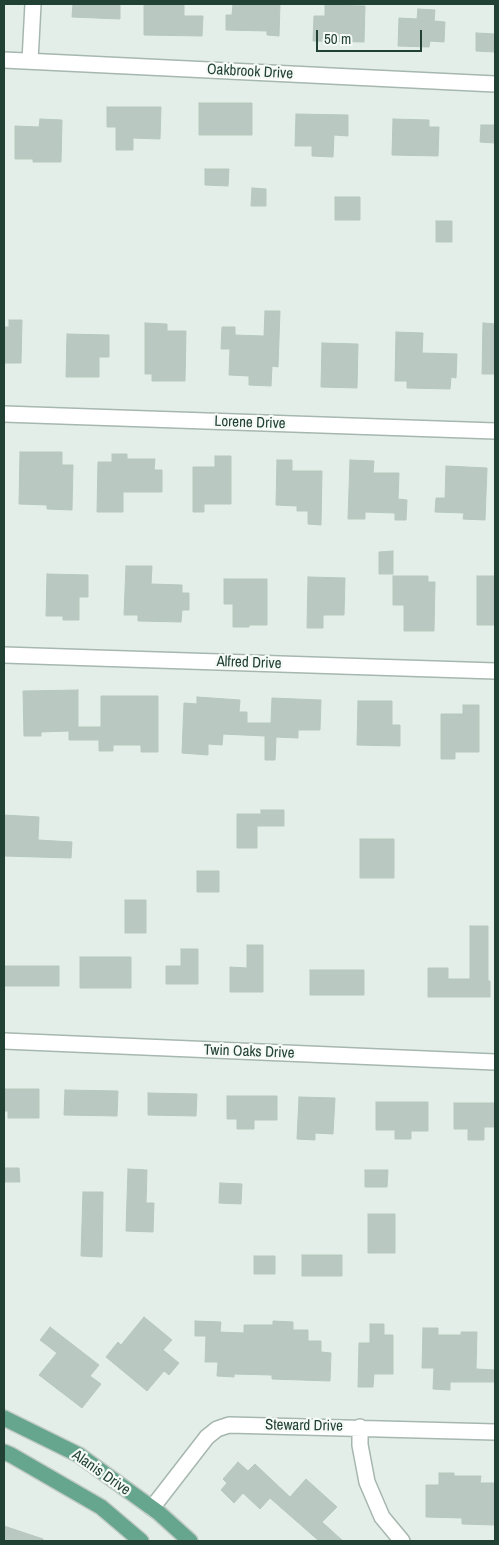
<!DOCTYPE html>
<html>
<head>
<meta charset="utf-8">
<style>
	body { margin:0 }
	#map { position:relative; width:499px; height:1545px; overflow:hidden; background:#e4eee8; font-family:"Archivo Narrow",sans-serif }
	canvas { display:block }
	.frame { position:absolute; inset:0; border:5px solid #224135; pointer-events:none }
	.scale { position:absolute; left:316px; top:30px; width:106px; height:22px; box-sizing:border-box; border:2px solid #224135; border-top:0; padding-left:6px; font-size:15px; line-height:18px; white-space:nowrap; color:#224135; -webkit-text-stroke:4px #f5faf7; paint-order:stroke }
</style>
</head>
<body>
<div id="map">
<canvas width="499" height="1545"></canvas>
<div class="frame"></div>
<div class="scale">50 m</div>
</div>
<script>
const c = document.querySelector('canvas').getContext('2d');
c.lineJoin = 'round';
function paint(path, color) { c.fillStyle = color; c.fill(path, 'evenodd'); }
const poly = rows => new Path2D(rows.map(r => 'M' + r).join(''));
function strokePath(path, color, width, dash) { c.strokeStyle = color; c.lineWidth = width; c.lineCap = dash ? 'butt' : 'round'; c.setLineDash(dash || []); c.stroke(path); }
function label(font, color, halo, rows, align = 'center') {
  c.font = font + ' "Archivo Narrow",sans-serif'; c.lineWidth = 4.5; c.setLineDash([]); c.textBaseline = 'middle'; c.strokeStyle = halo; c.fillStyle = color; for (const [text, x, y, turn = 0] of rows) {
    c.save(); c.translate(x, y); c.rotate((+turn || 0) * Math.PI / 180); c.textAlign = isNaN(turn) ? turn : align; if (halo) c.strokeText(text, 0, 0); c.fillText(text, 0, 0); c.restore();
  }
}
const building = poly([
	[73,4,120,4,120,19,72,17,73,4],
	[144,4,184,4,184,16,203,16,202,36,144,35,144,4],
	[233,4,280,4,279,36,267,35,267,31,226,30,226,15,232,15,233,4],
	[325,5,365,6,364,42,313,41,314,16,325,16,325,5],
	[418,9,435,10,434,21,445,22,444,42,430,41,429,47,398,46,399,18,417,19,418,9],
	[476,33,495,34,495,52,476,51,476,33],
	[199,103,252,103,252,135,199,135,199,103],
	[107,107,161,107,160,139,133,138,133,150,116,150,116,127,107,127,107,107],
	[296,114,348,115,348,136,334,135,333,157,312,156,312,146,295,146,296,114],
	[40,119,62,120,61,162,33,162,33,159,15,159,15,126,39,127,40,119],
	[393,119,429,120,429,127,439,127,438,156,392,155,393,119],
	[481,125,495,125,495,143,480,142,481,125],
	[205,169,229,169,228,186,205,185,205,169],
	[252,188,266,189,266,206,251,206,252,188],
	[335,197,360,197,360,220,335,220,335,197],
	[436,221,452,221,452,242,436,242,436,221],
	[265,311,280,311,278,367,272,366,271,386,249,385,249,376,229,375,230,349,221,349,222,327,235,327,235,335,264,336,265,311],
	[9,320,22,320,21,363,4,363,4,327,9,327,9,320],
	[145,323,167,324,167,331,186,331,185,381,152,381,152,374,145,374,145,323],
	[483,323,495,324,495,374,482,374,483,323],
	[396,332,423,333,422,353,457,354,456,378,451,377,450,389,407,388,407,381,395,381,396,332],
	[67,334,109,335,109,357,99,357,99,377,66,377,67,334],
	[322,343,358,344,357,388,321,387,322,343],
	[20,452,62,452,62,465,73,465,72,510,47,509,47,505,19,504,20,452],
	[112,454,127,454,127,459,155,459,154,470,162,470,162,492,123,492,123,512,97,512,98,462,112,462,112,454],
	[215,456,231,456,231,504,204,504,204,512,193,512,193,467,215,467,215,456],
	[277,460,292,460,292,471,322,471,321,525,308,524,308,511,297,511,297,506,276,505,277,460],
	[350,460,374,461,373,473,399,473,398,499,407,500,406,520,395,520,395,513,365,512,365,519,348,519,350,460],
	[446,466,487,468,485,520,463,519,464,513,435,512,436,498,445,498,446,466],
	[393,551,393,574,379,574,379,552,393,551],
	[126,566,152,566,151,584,182,585,182,593,189,593,189,610,182,610,181,622,138,621,138,615,124,615,126,566],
	[47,574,88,575,88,597,79,597,79,620,63,620,63,616,46,616,47,574],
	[393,576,428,576,428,582,435,582,434,631,404,631,404,605,393,605,393,576],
	[477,576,495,576,495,625,477,625,477,576],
	[308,577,345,578,344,615,323,615,323,628,307,628,308,577],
	[224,579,267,579,267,625,249,625,249,627,233,627,233,604,224,604,224,579],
	[78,690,78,727,101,727,101,696,158,696,158,752,141,752,141,745,113,745,113,751,99,751,99,740,69,740,69,731,41,732,41,736,24,736,23,691,78,690],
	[197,697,240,700,239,712,247,712,247,723,271,723,272,698,321,700,320,730,298,730,298,738,276,737,275,760,265,760,265,736,223,734,222,745,208,744,208,755,182,753,184,703,197,704,197,697],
	[358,701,392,701,392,725,400,725,400,746,357,745,358,701],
	[463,705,479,705,479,752,455,752,455,759,441,759,441,714,463,714,463,705],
	[261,810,284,810,284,826,257,826,257,848,237,848,237,814,261,814,261,810],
	[4,815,39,817,38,840,72,842,71,858,4,856,4,815],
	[360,839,394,839,394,878,360,878,360,839],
	[197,871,219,871,219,892,197,892,197,871],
	[125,900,146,900,146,933,125,933,125,900],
	[470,926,488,926,488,981,490,981,490,997,428,997,428,968,448,968,448,979,470,979,470,926],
	[247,945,263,945,263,992,230,992,230,967,247,968,247,945],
	[181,949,198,949,198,984,166,984,166,966,181,966,181,949],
	[80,957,131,957,131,988,80,988,80,957],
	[4,966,59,966,59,986,4,986,4,966],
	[310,970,364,970,364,995,310,995,310,970],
	[4,1089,39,1089,39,1118,8,1118,8,1111,4,1111,4,1089],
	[65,1090,118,1091,117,1116,64,1115,65,1090],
	[148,1093,197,1094,196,1116,148,1115,148,1093],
	[227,1096,277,1096,277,1120,254,1120,254,1129,237,1129,237,1119,227,1119,227,1096],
	[299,1097,335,1098,333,1134,315,1133,315,1140,297,1139,299,1097],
	[376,1102,428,1102,428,1131,411,1131,411,1139,395,1139,395,1130,376,1130,376,1102],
	[454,1103,495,1103,495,1127,484,1127,484,1140,468,1140,468,1129,454,1129,454,1103],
	[4,1168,19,1168,20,1182,4,1182,4,1168],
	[128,1169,147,1170,146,1203,154,1203,153,1232,126,1231,128,1169],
	[365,1170,388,1170,387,1187,365,1187,365,1170],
	[220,1183,242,1184,241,1204,219,1203,220,1183],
	[83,1192,103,1192,102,1257,81,1256,83,1192],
	[368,1214,395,1214,395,1253,368,1253,368,1214],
	[302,1255,342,1255,342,1276,302,1276,302,1255],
	[254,1256,275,1256,275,1274,254,1274,254,1256],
	[144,1317,172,1340,163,1350,179,1363,169,1375,164,1371,147,1391,106,1357,118,1342,121,1345,144,1317],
	[195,1321,221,1322,220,1332,244,1333,244,1325,273,1325,273,1321,293,1322,293,1330,308,1330,308,1341,321,1341,321,1352,331,1353,330,1381,272,1379,272,1375,234,1374,234,1377,217,1376,218,1362,205,1362,206,1336,195,1336,195,1321],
	[370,1324,384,1324,384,1335,393,1335,393,1374,374,1374,373,1387,358,1387,359,1343,370,1343,370,1324],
	[50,1327,99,1365,90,1376,101,1384,82,1408,39,1375,57,1353,40,1340,50,1327],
	[423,1328,438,1328,438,1335,461,1335,461,1332,477,1332,476,1369,495,1370,495,1382,450,1382,450,1390,433,1389,434,1368,422,1368,423,1328],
	[238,1462,248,1471,255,1464,290,1497,306,1479,337,1507,322,1522,343,1541,319,1541,270,1498,260,1509,243,1493,234,1503,221,1490,227,1483,223,1479,238,1462],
	[439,1473,454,1473,454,1476,481,1476,480,1483,495,1483,495,1525,462,1524,462,1518,426,1517,426,1485,439,1485,439,1473],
	[4,1526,43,1539,43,1541,4,1541,4,1526]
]);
paint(building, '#b9c9c1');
strokePath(building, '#b6c8be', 1);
const minor = poly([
	[4,60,495,84],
	[30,61,33,4],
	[4,414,495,431],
	[4,655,495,671],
	[4,1041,495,1062],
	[360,1427,360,1445,367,1482,382,1517,402,1541],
	[152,1508,207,1437,217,1429,229,1425,495,1432]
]);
const major = poly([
	[4,1418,79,1455,159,1513,190,1541],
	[4,1452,11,1455,101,1507,141,1541]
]);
strokePath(minor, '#a6b7af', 18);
strokePath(major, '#c1cac6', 18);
strokePath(minor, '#fff', 15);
strokePath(major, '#66a68e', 15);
label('15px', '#224135', '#f5faf7', [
	["Oakbrook Drive",250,72,3],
	["Lorene Drive",250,423,2],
	["Alfred Drive",249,663,2],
	["Twin Oaks Drive",249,1052,2],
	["Steward Drive",304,1426,1],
	["Alanis Drive",101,1473,35]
]);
</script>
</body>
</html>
